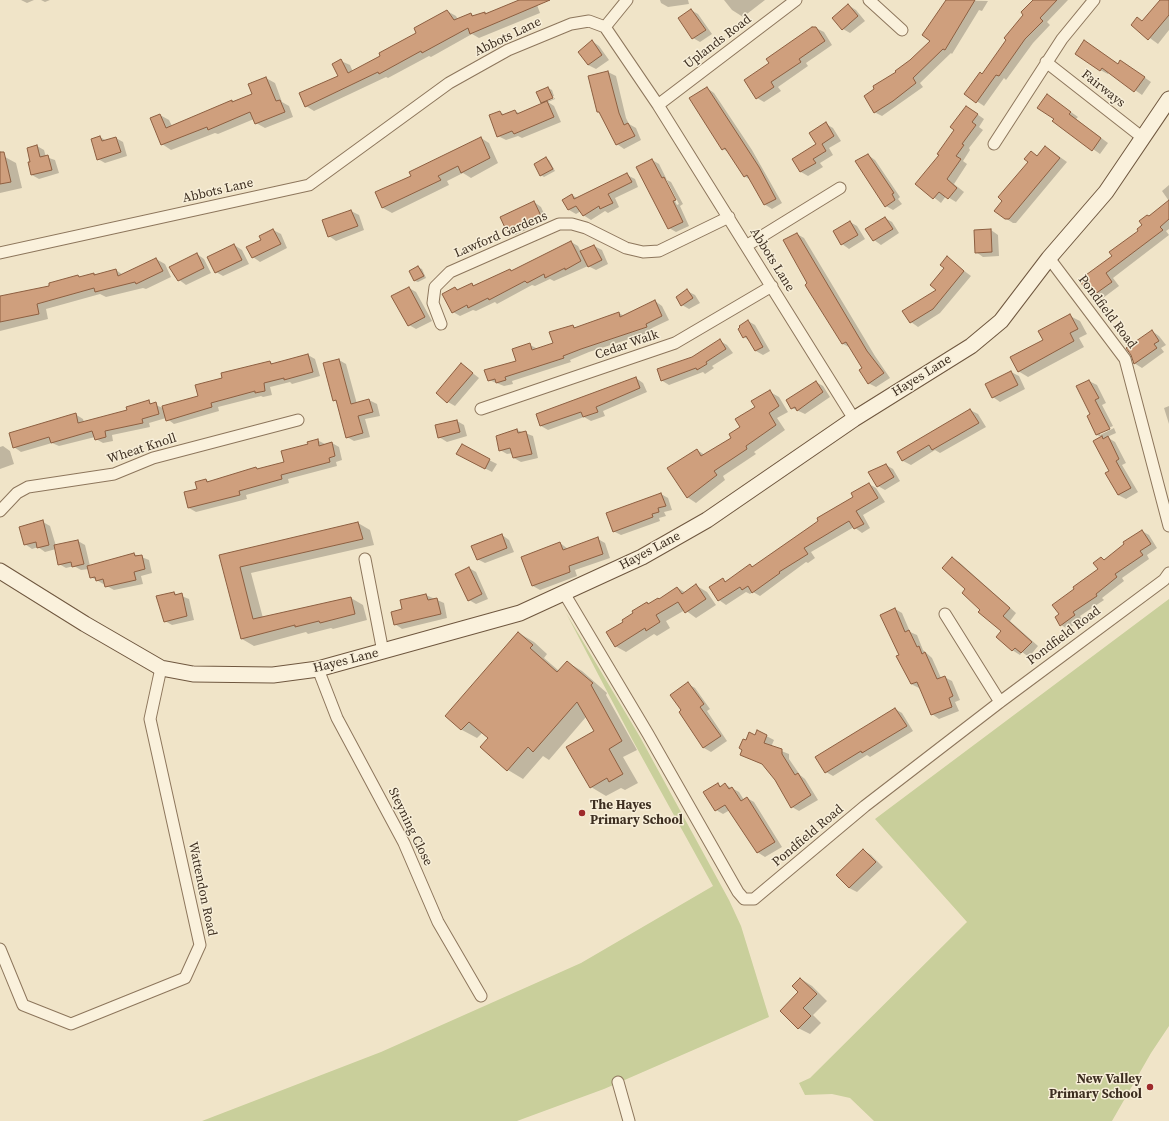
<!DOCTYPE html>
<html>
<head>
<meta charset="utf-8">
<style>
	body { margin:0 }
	canvas { display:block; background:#f0e4c8 }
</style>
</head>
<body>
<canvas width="1169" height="1121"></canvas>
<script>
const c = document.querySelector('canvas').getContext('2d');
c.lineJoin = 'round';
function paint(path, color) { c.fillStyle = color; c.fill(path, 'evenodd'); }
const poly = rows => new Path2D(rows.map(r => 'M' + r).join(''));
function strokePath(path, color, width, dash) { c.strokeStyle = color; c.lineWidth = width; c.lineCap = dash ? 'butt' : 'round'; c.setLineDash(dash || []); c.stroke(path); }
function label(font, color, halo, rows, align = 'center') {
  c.font = font + ' "Source Serif 4",serif'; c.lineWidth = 3; c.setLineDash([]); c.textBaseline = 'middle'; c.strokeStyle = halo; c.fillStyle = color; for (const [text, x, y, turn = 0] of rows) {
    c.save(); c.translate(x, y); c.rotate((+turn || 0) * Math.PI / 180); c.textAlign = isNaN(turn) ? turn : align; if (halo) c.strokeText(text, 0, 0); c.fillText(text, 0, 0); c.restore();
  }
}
paint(poly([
	[1169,599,1169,1026,1151,1053,1112,1121,874,1121,850,1098,832,1094,805,1095,799,1083,810,1078,967,922,875,819],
	[566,613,640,737,729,900,741,926,769,1017,604,1089,517,1121,202,1121,381,1052,581,963,713,886,633,741]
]), '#c9cf9b');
paint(poly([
	[21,0,34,0,27,3],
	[41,0,50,0,45,2],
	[522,0,532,0,536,2,540,13,479,38,472,34,431,57,429,56,388,78,386,77,314,111,306,106,339,76,341,61,350,65,353,72,382,57,418,33,447,11,456,16,458,20,471,14,475,16,484,13,487,14],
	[660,0,688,0,689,4,668,7,661,3],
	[724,0,765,0,743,17,732,10],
	[947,0,988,1,982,11,979,10,952,54,951,53,920,83,923,87,882,116,874,112,898,72,932,41],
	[1035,0,1068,0,1047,22,1050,25,1033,43,1006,80,1004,78,984,106,966,94,983,75],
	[1167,0,1169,0,1169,30,1158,44,1132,25,1143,22],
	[848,5,856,10,865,21,850,33,843,29],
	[691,10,698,14,712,34,700,42,693,38],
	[816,28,824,32,832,45,806,63,808,66,778,87,781,91,764,102,757,98,771,64],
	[592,41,599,46,609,60,596,69,588,65,579,52],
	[1092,46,1118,64,1128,66,1151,82,1142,95,1109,72,1108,74,1100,70],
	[608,72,616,76,626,118,629,124,636,128,641,140,624,149,617,144,601,113,598,112,589,77],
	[266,78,275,83,282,102,289,106,293,117,265,128,256,123,254,119,218,134,215,133,171,150,162,144,160,115,169,120,172,126,232,101,234,103,253,95],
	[548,88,552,90,554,96,542,101],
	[707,88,714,93,752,150,782,203,772,209,764,204,751,180,744,176,730,153,723,149],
	[555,98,555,99,548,102,554,106,561,122,522,138,518,136,506,140,498,136,500,112,505,115,515,111,519,113],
	[1054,100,1078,117,1076,119,1108,143,1100,154,1054,121],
	[967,107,984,119,979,127,983,130,969,148,970,150,963,161,967,164,954,184,964,192,956,202,946,196,941,203,917,184,940,155],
	[826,124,833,128,841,141,829,148,833,155,820,163,823,167,808,176,801,172,794,159,818,144],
	[100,137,107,141,116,138,123,142,127,156,105,163,98,159],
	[481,138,489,143,498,163,471,178,463,173,447,181,449,185,392,213,383,208,376,192,412,176],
	[37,146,44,150,46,157,55,160,59,173,39,179,32,175,32,162],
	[1046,147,1067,162,1016,223,1013,223,1005,218,1004,200,1029,162,1031,152,1038,156],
	[868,155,875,160,900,197,898,199,902,204,893,210,886,206],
	[5,157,16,163,22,188,0,193,0,158],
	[546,158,549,160,555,171,544,177,541,175],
	[652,160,659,164,667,180,671,182,683,204,680,206,689,226,676,232,669,228],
	[664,179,666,179,679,204,677,205],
	[627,175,635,179,638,187,615,198,619,207,608,213,605,211,591,220,583,215,581,211,576,214,569,210,563,200,572,195,577,198],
	[1169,185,1169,201,1162,191],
	[534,202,541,207,547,220,515,235,507,231],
	[1159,209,1169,217,1169,229,1166,231,1169,235,1113,278,1119,286,1099,301,1092,297,1080,281,1113,257,1139,231,1143,225,1140,222],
	[351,211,359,215,364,230,336,241,329,236,323,221],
	[885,218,892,222,899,233,881,245,874,240],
	[850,222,857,226,865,239,849,249,842,244],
	[273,230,281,234,287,248,260,262,253,257],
	[991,230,998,235,999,256,983,257,976,252],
	[797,234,804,238,875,356,890,378,876,387,868,383,864,369,851,348,843,344,806,285,808,284],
	[571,242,578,246,581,252,594,246,602,250,608,264,596,270,588,266,554,281,550,279,535,286,532,285,497,304,495,302,476,311,473,310,460,316,453,312,455,288,460,290,472,284,475,286,510,270,513,272],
	[234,245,242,250,249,264,223,276,216,272],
	[197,254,204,259,211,273,186,285,174,276,170,267],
	[947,258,971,276,940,313,918,327,911,322,937,290,946,268],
	[156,259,165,264,171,277,146,289,143,288,106,297,100,294,46,309,48,319,0,331,0,302,78,276,80,277,94,274,96,275,116,270,123,275],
	[418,267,422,269,426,278,418,282,415,281],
	[409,288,416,292,432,321,416,329,409,325,392,297],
	[687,291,695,295,700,303,689,309,682,305],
	[655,301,662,306,669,320,652,328,654,331,589,352,570,360,571,362,512,381,513,384,504,386,489,380,518,361,530,345,538,349,554,344,573,326,577,328,619,313,624,316],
	[1070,316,1080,321,1087,334,1079,338,1084,347,1028,377,1018,371,1045,341],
	[748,321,755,325,770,351,763,355,756,351,750,341,744,337],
	[1152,331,1159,336,1166,345,1161,348,1164,352,1142,368,1134,363],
	[720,341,727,345,733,353,712,366,714,368,705,374,703,372,669,385,661,380],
	[308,355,315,359,320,376,292,384,290,382,270,387,272,395,263,397,261,396,218,407,219,411,174,424,166,418,149,423,150,427,112,435,113,441,103,443,96,439,95,437,59,446,52,443,21,452,14,447,75,414,83,419,84,422,128,411,148,402,163,408,199,397,223,379,270,362,274,364],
	[339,360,346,364,357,404,369,400,377,404,380,416,365,419,370,437,354,441,347,437,338,403,334,400],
	[461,364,479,378,455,406,448,402],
	[1011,372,1019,376,1025,389,1000,402,993,397],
	[636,378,643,383,647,392,603,411,605,416,591,421,584,417,548,430,541,426,537,415],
	[1089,381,1097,385,1106,403,1102,405,1113,426,1100,432,1100,435,1114,428,1116,433,1107,437,1115,442,1126,463,1122,465,1138,492,1126,499,1118,495,1102,437,1097,435,1088,417,1092,415],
	[816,382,823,386,830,397,805,414,792,408],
	[770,392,779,397,788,412,777,418,785,430,754,452,756,454,723,476,725,480,696,503,687,497,697,450,705,455,732,438],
	[1169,406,1169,424,1164,408],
	[970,410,978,414,986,427,940,453,935,450,911,465,903,461,898,452],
	[457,421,464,425,467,436,447,442,439,437],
	[517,430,533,436,538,458,521,462,514,458,513,453,507,454,500,450],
	[317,440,325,444,332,443,339,447,342,460,336,462,337,466,288,479,289,483,246,495,247,499,196,512,189,508,198,489,206,480,210,482,256,468,258,470,285,463],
	[3,446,10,451,14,464,0,469,0,447],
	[465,458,489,460,497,464,492,472],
	[886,465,893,469,900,481,885,490,878,486],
	[869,484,876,488,885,502,863,515,870,528,862,533,854,527,811,552,815,558,808,563,806,562,760,596,753,592,750,594,746,592,726,605,719,600,723,580,726,582,750,565,754,567,854,498],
	[661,494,668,498,672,510,664,512,666,516,659,518,660,521,621,535,613,531],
	[43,522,50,526,56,546,78,541,85,545,90,566,134,554,149,560,152,573,141,576,143,584,114,590,91,577,89,569,81,570,74,566,66,568,59,564,56,549,45,552,38,547,32,549,25,544],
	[358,523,370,530,374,545,251,573,263,618,351,598,363,605,367,620,333,629,331,628,308,634,306,632,254,646,242,639,220,555],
	[1142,531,1149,535,1157,548,1147,555,1149,559,1122,578,1124,581,1102,598,1104,600,1080,616,1082,619,1068,629,1061,625,1100,570,1102,558,1105,560],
	[502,535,509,540,514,552,485,563,477,559],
	[598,539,605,543,610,558,575,570,577,576,540,590,533,586,560,543,568,549],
	[952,558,959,562,1016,613,1010,621,1038,646,1029,657,1022,652,1020,655,1012,650,1002,631,982,609,967,589],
	[469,568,476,572,488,599,476,604,469,600],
	[697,586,707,592,716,605,696,618,685,610,666,621,670,628,657,636,654,634,626,652,615,646,624,622,647,603,649,604,659,600,678,588,686,593],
	[174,593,189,599,194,620,172,625,165,621],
	[426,595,444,603,447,618,402,629,395,624,404,610],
	[895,609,902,613,910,632,917,635,923,650,932,658,941,678,944,677,952,681,960,700,955,702,959,711,939,719,932,714,921,687,919,688,911,684,897,657,900,656],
	[519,633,534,642,547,654,544,658,559,671,567,662,582,671,607,693,606,695,637,750,623,757,638,783,625,790,621,788,606,796,591,787,595,732,586,717,549,760,543,756,523,779,508,770,481,747,489,738,483,732,477,738,462,730,447,716],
	[688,684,695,688,710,709,707,711,727,741,711,752,704,748,683,710],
	[895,709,902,713,913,731,870,757,867,755,833,776,826,772],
	[757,731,774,740,771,747,789,754,789,759,800,775,805,779,818,800,799,811,792,807,775,779,764,765,749,758,746,741,755,736],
	[718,784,722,787,726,785,739,792,744,800,747,798,754,802,782,847,765,857,757,852,730,810,723,814,716,810],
	[863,850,871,855,883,867,857,892,849,888],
	[801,979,812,986,827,1001,813,1015,821,1023,810,1034,798,1028]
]), '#0003');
const building = poly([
	[519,0,550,0,470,34,468,28,422,53,421,51,379,74,378,72,305,107,299,93,338,76,332,64,341,59,348,73,380,56,379,53,416,33,414,28,447,10,454,20,471,13,472,16,485,12,485,14,519,0],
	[946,0,975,0,945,50,943,49,913,78,916,83,893,101,874,113,864,96,874,89,873,86,896,72,895,71,910,60,930,41,922,35,946,0],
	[1033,0,1057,0,1040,18,1043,21,1025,39,999,76,996,75,976,103,964,94,980,72,982,74,1006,40,1004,38,1023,15,1021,12,1033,0],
	[1160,0,1169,0,1169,15,1148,40,1131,25,1137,17,1142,21,1160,0],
	[848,4,858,16,842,30,832,18,848,4],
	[691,9,706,30,692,39,678,18,691,9],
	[812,27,816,27,825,41,799,59,801,62,771,82,774,87,756,99,744,80,769,63,766,59,812,27],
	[592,40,602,55,588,65,578,52,592,40],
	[1084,40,1118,64,1120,60,1145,77,1134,92,1102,68,1100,71,1075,54,1084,40],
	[608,71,619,113,624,125,628,123,635,136,616,145,599,112,597,112,588,76,608,71],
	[266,77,276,101,280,100,285,112,255,124,250,112,208,130,207,127,161,145,150,118,160,114,166,128,232,100,232,102,252,94,248,84,266,77],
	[548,87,553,98,541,103,536,92,548,87],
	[707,87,759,167,776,199,764,205,747,175,744,177,725,148,722,150,689,98,707,87],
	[1047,94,1071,112,1069,114,1101,138,1092,151,1052,121,1054,119,1037,108,1047,94],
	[547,101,554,117,514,134,512,131,497,137,489,115,500,111,502,115,515,110,517,114,547,101],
	[966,106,978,114,972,122,976,125,962,144,964,145,956,156,961,159,947,179,957,188,948,199,939,192,933,199,915,184,939,155,937,154,954,130,950,127,966,106],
	[826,122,834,136,822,144,826,151,813,159,816,163,800,172,792,159,816,144,809,133,826,122],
	[100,136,102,141,116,137,121,152,97,160,91,139,100,136],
	[481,137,490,158,461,173,458,166,438,176,441,180,382,208,375,192,411,176,409,172,481,137],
	[37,145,40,157,48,155,52,170,31,175,28,162,30,162,27,148,37,145],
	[1045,146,1060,158,1009,219,1005,219,994,211,1002,201,998,197,1028,162,1024,159,1031,151,1037,156,1045,146],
	[0,152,4,152,11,182,0,184,0,152],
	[868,154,894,193,892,194,895,200,885,207,855,161,868,154],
	[546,157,553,169,540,176,534,164,546,157],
	[652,159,662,178,664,177,676,200,673,201,683,222,668,229,636,167,652,159],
	[627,173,632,182,608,194,613,203,600,209,599,206,583,216,576,206,568,210,562,200,572,194,574,199,627,173],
	[1169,200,1169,219,1160,227,1163,230,1106,273,1112,282,1091,297,1079,280,1112,256,1109,252,1138,231,1137,229,1142,225,1139,221,1147,215,1149,216,1169,200],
	[534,201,541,216,507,232,500,217,534,201],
	[351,210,358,226,328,237,322,220,351,210],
	[885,217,893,229,873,241,865,229,885,217],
	[850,221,858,235,841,245,833,231,850,221],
	[273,229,281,244,252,258,246,247,261,240,259,236,273,229],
	[991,229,992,252,975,253,974,230,991,229],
	[797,233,867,351,884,373,868,384,859,370,862,368,846,342,842,344,805,285,807,283,783,240,797,233],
	[571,241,581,261,565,270,565,268,545,278,544,274,527,283,525,281,489,300,488,298,468,308,467,305,452,313,442,294,455,287,457,290,472,283,473,286,510,269,511,271,571,241],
	[234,244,242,260,215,273,207,257,234,244],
	[594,245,602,260,588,267,580,251,594,245],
	[197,253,204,268,178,281,169,267,197,253],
	[947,256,964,271,933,309,910,323,902,311,936,290,930,285,944,268,940,265,947,256],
	[156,258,163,271,136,284,135,282,95,292,94,288,37,304,39,314,0,322,0,296,49,286,49,283,78,275,79,277,94,273,94,275,116,269,118,276,156,258],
	[418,266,424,276,414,281,409,271,418,266],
	[409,287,425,317,408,326,391,296,409,287],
	[687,289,693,298,681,306,676,297,687,289],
	[655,300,662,316,646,324,647,327,581,349,563,356,564,358,505,377,506,380,496,383,495,379,488,381,484,370,516,361,512,349,530,343,532,350,553,343,549,332,573,325,574,328,619,312,620,317,655,300],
	[1070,314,1078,329,1070,333,1074,341,1018,372,1010,357,1043,340,1038,331,1070,314],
	[748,320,763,347,755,351,746,336,743,338,738,329,740,327,739,326,748,320],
	[1152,330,1159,341,1154,344,1157,348,1134,364,1131,355,1126,348,1152,330],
	[720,339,726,349,706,362,707,364,697,370,696,368,661,381,657,369,692,357,720,339],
	[308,354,313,372,284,380,284,378,264,383,265,391,255,393,255,391,211,403,212,407,166,421,162,406,198,396,195,385,222,378,221,373,270,361,271,364,308,354],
	[339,359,351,404,369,399,373,412,358,416,363,433,346,438,336,400,333,401,323,363,339,359],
	[461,363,473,373,447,403,436,393,461,363],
	[1011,371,1018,385,992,398,985,384,1011,371],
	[636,377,640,388,596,407,598,412,583,417,581,412,540,426,536,414,636,377],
	[1089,380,1099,398,1095,400,1110,429,1096,435,1087,416,1090,414,1076,386,1089,380],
	[816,381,823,392,797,411,795,407,791,409,786,400,816,381],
	[770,390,779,406,769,413,776,425,746,446,747,449,714,471,717,475,687,498,667,468,697,449,701,456,731,438,729,434,740,427,735,419,755,407,751,401,770,390],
	[149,400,150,404,156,402,159,414,142,419,143,423,105,431,106,437,95,440,92,431,51,443,49,437,13,448,9,433,76,413,78,423,127,410,126,407,149,400],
	[970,409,979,423,932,450,929,445,902,461,897,452,970,409],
	[457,420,460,432,438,438,435,425,457,420],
	[517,429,518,433,526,431,532,454,513,458,510,448,499,451,496,436,517,429],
	[1102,436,1103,439,1108,436,1119,459,1116,461,1131,488,1118,495,1105,473,1109,471,1093,441,1102,436],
	[318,439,319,446,332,442,335,456,329,458,330,462,281,475,282,479,239,491,240,495,188,508,184,492,197,489,195,482,206,479,207,482,256,467,257,469,284,462,281,451,308,444,307,442,318,439],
	[462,444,490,459,485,469,456,454,462,444],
	[886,464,894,477,877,487,868,472,886,464],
	[869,483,878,498,856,511,864,524,854,529,849,521,804,548,808,554,779,572,780,573,752,593,748,586,742,590,740,587,718,601,709,587,723,578,725,582,750,564,752,567,811,526,818,521,817,518,853,497,851,493,869,483],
	[661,493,666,506,658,508,659,512,652,514,653,517,613,532,606,513,661,493],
	[43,520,49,545,37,548,36,542,24,545,19,527,43,520],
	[358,522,363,539,240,567,253,619,351,597,355,614,320,623,319,621,295,627,295,625,241,639,219,555,358,522],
	[1142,530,1151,544,1140,551,1143,555,1115,574,1117,577,1096,594,1097,596,1073,612,1075,615,1060,626,1055,617,1059,614,1052,605,1074,589,1073,587,1098,569,1093,563,1101,557,1104,560,1124,544,1123,542,1142,530],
	[502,534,507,548,477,560,471,546,502,534],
	[598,537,603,554,569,566,570,572,532,586,521,557,560,542,563,550,598,537],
	[78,540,84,564,72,567,71,562,58,565,54,545,78,540],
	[134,553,135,556,142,555,145,569,134,572,136,580,105,587,103,579,96,581,95,577,90,578,87,566,134,553],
	[952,557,1010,608,1003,616,1032,642,1021,653,1015,648,1012,651,996,637,1001,631,978,612,980,610,962,593,965,589,942,568,952,557],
	[469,567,482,594,468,601,455,574,469,567],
	[696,584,706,599,685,613,678,602,656,615,660,622,646,631,645,628,615,647,606,632,623,622,622,620,633,613,632,611,647,602,648,604,658,598,659,599,677,587,682,594,696,584],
	[174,592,175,595,182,593,187,616,164,622,156,596,174,592],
	[426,594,428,600,437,598,441,614,394,625,391,612,402,609,400,600,426,594],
	[895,608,905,632,909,630,917,647,919,646,922,654,925,652,937,679,945,676,953,696,949,698,952,707,931,715,917,682,911,684,896,656,899,655,880,615,895,608],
	[518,632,533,645,530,648,557,672,567,661,593,683,591,685,622,741,609,749,623,774,609,782,607,778,590,788,566,747,594,731,577,702,533,752,528,747,507,771,480,747,488,738,469,722,461,730,445,716,518,632],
	[688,682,704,704,700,707,721,736,703,748,679,712,681,710,670,695,688,682],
	[895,708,907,726,862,753,861,751,825,773,815,757,895,708],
	[757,730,767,735,764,743,782,749,782,754,795,775,798,773,811,795,791,808,775,780,762,764,740,755,742,750,739,748,743,739,746,740,749,732,755,735,757,730],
	[718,783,720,787,725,783,729,789,732,787,741,801,747,797,775,842,757,853,725,805,715,811,703,792,718,783],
	[863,849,876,862,849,888,836,875,863,849],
	[800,978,817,994,803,1008,811,1016,798,1029,780,1011,798,992,792,986,800,978]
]);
paint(building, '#cf9f7d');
strokePath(building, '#8d5f41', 1);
const street = poly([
	[869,0,902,30],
	[605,27,627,0],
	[1046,62,1143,138],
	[658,105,796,0],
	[994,144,1062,39,1094,0],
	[746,246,840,188],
	[0,253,309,185,449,83,508,50,571,24,589,21,605,27,658,105,854,419],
	[1049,258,1125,359,1169,526],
	[441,324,433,303,435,287,450,272,559,224,572,224,586,228,626,248,643,252,659,251,729,217],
	[481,409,675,343,772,286],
	[0,511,17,493,28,487,114,474,153,458,298,420],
	[365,559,383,652],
	[564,593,648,734,738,892,744,899,754,899,865,806,1000,702,1164,580,1169,573],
	[945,614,1000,702],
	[318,669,337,718,404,843,438,922,481,996],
	[0,949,23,1005,71,1024,185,978,200,945,150,719,161,668],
	[618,1082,629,1121]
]);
const secondary = poly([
	[0,571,85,624,161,668,193,674,273,675,318,669,520,613,642,557,707,520,854,419,971,346,1001,321,1049,258,1106,192,1169,99]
]);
strokePath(street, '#8d765c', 13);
strokePath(secondary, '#6f573f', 17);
strokePath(street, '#faf1dc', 11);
strokePath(secondary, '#faf1dc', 15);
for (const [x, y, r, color] of [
	[582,813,4,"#9e2a2b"],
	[1150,1087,4,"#9e2a2b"]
]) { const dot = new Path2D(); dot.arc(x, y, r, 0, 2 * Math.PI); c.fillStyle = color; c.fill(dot); strokePath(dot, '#f7eed8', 1.5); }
label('13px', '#3d2e20', '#f7eed8', [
	["Abbots Lane",508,37,-26],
	["Uplands Road",718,42,-37],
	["Fairways",1103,89,38],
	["Abbots Lane",218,191,-13],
	["Lawford Gardens",501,235,-23],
	["Abbots Lane",772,260,58],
	["Pondfield Road",1107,312,53],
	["Cedar Walk",627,345,-19],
	["Hayes Lane",922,376,-32],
	["Wheat Knoll",142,449,-18],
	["Hayes Lane",650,551,-28],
	["Pondfield Road",1064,636,-37],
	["Hayes Lane",346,661,-14],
	["Steyning Close",410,827,64],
	["Pondfield Road",808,836,-40],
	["Wattendon Road",202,889,78]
]);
label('bold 13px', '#3d2e20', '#f7eed8', [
	["The Hayes",590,806],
	["Primary School",590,821],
	["New Valley",1142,1080,"right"],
	["Primary School",1142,1095,"right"]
], 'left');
</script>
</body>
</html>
